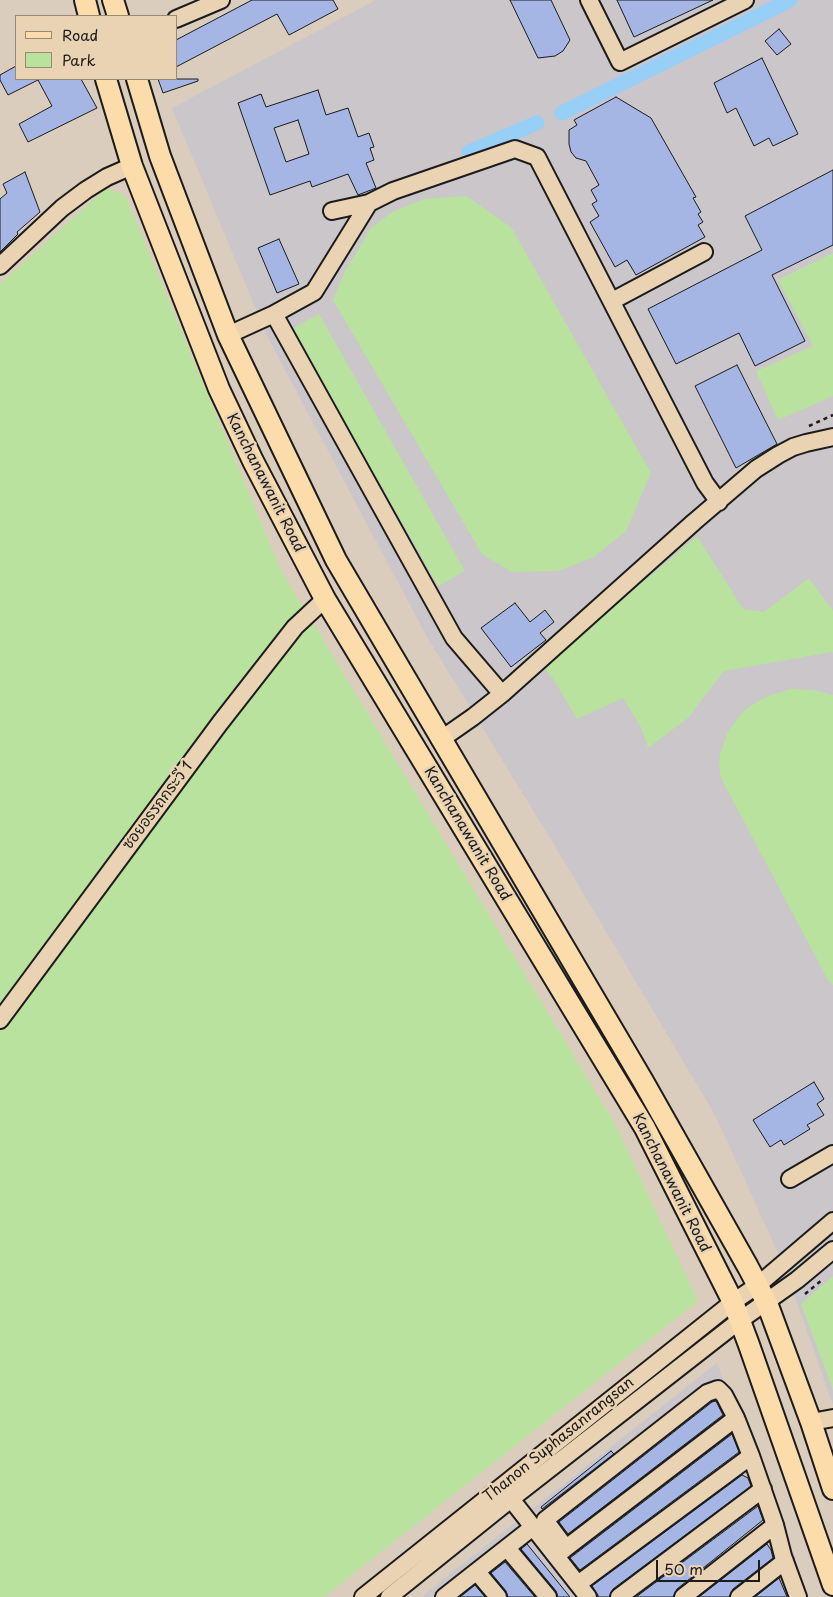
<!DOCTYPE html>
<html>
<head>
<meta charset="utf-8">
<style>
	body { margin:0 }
	#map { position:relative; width:833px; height:1597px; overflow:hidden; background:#dbcdbd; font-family:"Playpen Sans",sans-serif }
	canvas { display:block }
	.legend { position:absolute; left:15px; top:15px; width:162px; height:65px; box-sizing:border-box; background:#e9d3b3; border:1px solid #978a77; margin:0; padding:6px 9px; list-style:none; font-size:15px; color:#1c1c1c }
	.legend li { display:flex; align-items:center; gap:10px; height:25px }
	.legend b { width:25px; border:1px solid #978a77 }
	.scale { position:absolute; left:656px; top:1560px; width:104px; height:22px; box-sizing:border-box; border:2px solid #1c1c1c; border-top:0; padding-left:6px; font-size:15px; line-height:18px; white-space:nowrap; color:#1c1c1c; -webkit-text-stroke:4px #e9d3b3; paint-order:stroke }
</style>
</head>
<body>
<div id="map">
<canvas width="833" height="1597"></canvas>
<ul class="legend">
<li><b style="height:6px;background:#fddcac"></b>Road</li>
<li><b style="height:14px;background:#b9e29f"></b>Park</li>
</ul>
<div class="scale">50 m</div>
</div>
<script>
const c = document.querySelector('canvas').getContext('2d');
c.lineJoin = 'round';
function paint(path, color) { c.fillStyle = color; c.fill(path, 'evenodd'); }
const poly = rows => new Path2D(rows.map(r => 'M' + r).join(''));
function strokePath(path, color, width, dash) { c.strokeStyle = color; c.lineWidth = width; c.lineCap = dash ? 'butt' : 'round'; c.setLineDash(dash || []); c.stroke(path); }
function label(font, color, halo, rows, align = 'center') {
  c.font = font + ' "Playpen Sans","Playpen Sans Thai",sans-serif'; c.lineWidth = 5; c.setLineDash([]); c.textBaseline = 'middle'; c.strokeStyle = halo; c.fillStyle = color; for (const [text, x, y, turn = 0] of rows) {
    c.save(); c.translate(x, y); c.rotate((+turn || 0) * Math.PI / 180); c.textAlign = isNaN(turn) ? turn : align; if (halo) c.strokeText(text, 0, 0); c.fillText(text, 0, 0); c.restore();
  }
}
paint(poly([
	[376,0,833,0,833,1405,784,1266,715,1115,567,866,427,637,267,336,172,108],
	[717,1363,807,1597,421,1597]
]), '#cbc6c9');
paint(poly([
	[106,188,125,195,280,568,615,1124,698,1301,324,1597,0,1597,0,284],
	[466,196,511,227,651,473,626,531,594,557,558,571,512,572,482,554,333,300,344,273,371,228,392,212,424,199],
	[833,253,833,396,778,420,756,371,813,346,778,280],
	[319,314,465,571,438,586,292,329],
	[697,536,743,609,764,612,809,578,833,611,833,653,832,652,724,671,688,718,648,748,642,729,623,698,577,719,552,677,543,667],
	[791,689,814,690,833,695,833,985,829,982,721,778,719,765,720,755,727,734,740,715,747,708,765,697],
	[833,1276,833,1390,801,1304]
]), '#b9e29f');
strokePath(poly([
	[562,113,790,0],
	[469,152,537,123]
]), '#98cff7', 15);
const building = poly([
	[252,0,333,0,338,9,289,35,277,14,176,67,176,40,252,0],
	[510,0,551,0,570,40,563,51,555,56,538,58,510,0],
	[617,0,713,0,634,37,617,0],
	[779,29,791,44,777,55,765,41,779,29],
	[762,58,798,134,773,146,769,138,754,146,736,108,727,113,714,83,762,58],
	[16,66,16,79,81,79,97,108,28,142,19,124,52,106,38,80,8,95,0,80,0,75,16,66],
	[158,79,198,79,198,81,163,93,158,79],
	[318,90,326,115,348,108,358,137,369,133,374,147,370,148,374,160,366,163,376,188,358,195,348,174,312,187,310,181,270,195,238,103,261,94,266,107,318,90],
	[298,120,309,154,286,162,274,128,298,120],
	[616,97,651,118,696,197,693,198,701,212,698,214,703,222,698,225,705,237,636,275,627,260,615,267,590,222,599,216,592,204,597,201,591,190,599,185,586,161,576,158,571,152,569,144,569,130,577,125,574,120,616,97],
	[833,170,833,245,772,275,805,341,755,366,739,333,676,364,648,309,762,250,745,216,833,170],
	[25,172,40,212,17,232,18,234,0,252,0,199,7,193,3,184,25,172],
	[279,239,299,284,277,293,258,248,279,239],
	[737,365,777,444,736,468,695,386,737,365],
	[515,603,530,622,545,610,554,622,540,633,546,640,511,667,481,628,515,603],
	[814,1082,824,1099,817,1104,824,1115,807,1125,810,1129,784,1145,781,1140,770,1147,753,1120,814,1082],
	[716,1401,723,1415,568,1534,559,1522,712,1402,716,1401],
	[732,1434,739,1452,580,1570,570,1558,732,1434],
	[611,1451,614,1454,542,1509,541,1507,611,1451],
	[742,1475,748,1478,751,1486,613,1589,609,1597,599,1597,592,1586,742,1475],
	[758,1506,763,1520,677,1589,673,1597,636,1597,758,1506],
	[527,1544,570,1597,558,1597,556,1591,521,1549,527,1544],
	[767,1544,771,1550,773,1558,733,1589,729,1597,699,1597,767,1544],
	[505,1562,535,1597,508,1597,506,1591,491,1573,505,1562],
	[779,1578,787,1597,755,1597,779,1578],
	[475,1585,485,1597,460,1597,475,1585]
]);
paint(building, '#a5b5e4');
strokePath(building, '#1c1c1c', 1);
const minor = poly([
	[589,0,620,62,745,0],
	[176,19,221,0],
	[332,211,369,203],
	[0,266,62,208,86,190,107,177,132,166],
	[612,301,704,252],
	[274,314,454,638,502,694],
	[228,335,274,314,314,292,369,203,393,191,515,149,537,157,705,483,719,502],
	[440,740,473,717,502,694,694,522,756,469,778,455,793,447,806,443,833,437],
	[0,1020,220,723,295,627,325,599],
	[790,1179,833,1154],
	[811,1422,833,1418],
	[511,1499,588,1597],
	[507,1548,548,1597],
	[566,1548,736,1418],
	[556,1556,566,1548,545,1520,707,1393,718,1389,724,1395,736,1418,751,1456,775,1525,783,1556,798,1597],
	[477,1572,498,1597],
	[578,1584,751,1456],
	[363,1597,733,1302,758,1285,833,1221],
	[389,1597,511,1499,739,1321,797,1280,833,1250],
	[444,1597,533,1527],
	[619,1597,763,1489],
	[683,1597,775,1525],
	[739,1597,785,1561]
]);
const major = poly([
	[85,0,89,16],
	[113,0,118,16],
	[106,79,132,166,219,389,253,461,325,599,645,1128,733,1302,749,1345,833,1585],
	[137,79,160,156,228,335,336,560,643,1081,748,1267,767,1303,811,1422,833,1489]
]);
strokePath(minor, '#1c1c1c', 20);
strokePath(major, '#1c1c1c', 24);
strokePath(poly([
	[809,426,833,415],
	[805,1294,822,1280]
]), '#1c1c1c', 2.5, [4, 4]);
strokePath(minor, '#e9d3b3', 16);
strokePath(major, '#fddcac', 20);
label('15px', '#1c1c1c', '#e9d3b3', [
	["Kanchanawanit Road",265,483,63],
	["ซอยอรรถกระวี 1",158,806,-53],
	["Kanchanawanit Road",467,834,59],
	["Kanchanawanit Road",671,1183,63],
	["Thanon Suphasanrangsan",559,1440,-39]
]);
</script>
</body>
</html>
